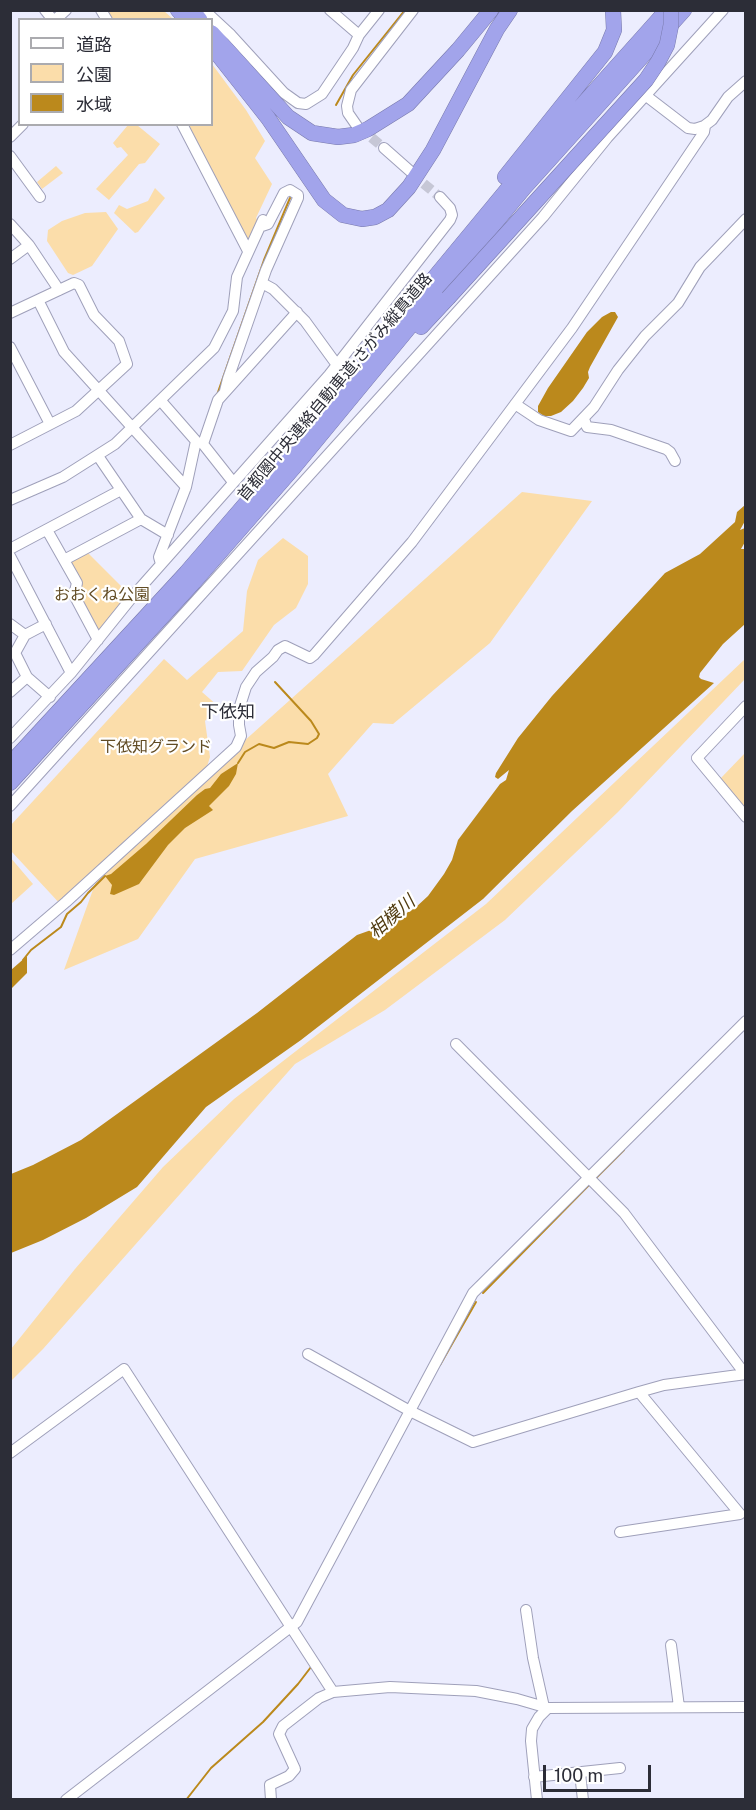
<!DOCTYPE html>
<html>
<head>
<meta charset="utf-8">
<style>
	body { margin:0 }
	#map { position:relative; width:756px; height:1810px; overflow:hidden; background:#ecedfe; font-family:"Public Sans","Noto Sans JP",sans-serif }
	canvas { display:block }
	.frame { position:absolute; inset:0; border:12px solid #2c2d37; pointer-events:none }
	.legend { position:absolute; left:18px; top:18px; width:195px; height:108px; box-sizing:border-box; background:#fff; border:2px solid #ababaf; margin:0; padding:8px 10px; list-style:none; font-size:18px; color:#2c2d37 }
	.legend li { display:flex; align-items:center; gap:12px; height:30px }
	.legend b { width:30px; border:2px solid #ababaf }
	.scale { position:absolute; left:543px; top:1765px; width:108px; height:27px; box-sizing:border-box; border:3px solid #2c2d37; border-top:0; padding-left:8px; font-size:18px; line-height:21px; white-space:nowrap; color:#2c2d37; -webkit-text-stroke:4px #fff; paint-order:stroke }
</style>
</head>
<body>
<div id="map">
<canvas width="756" height="1810"></canvas>
<div class="frame"></div>
<ul class="legend">
<li><b style="height:8px;background:#fff"></b>道路</li>
<li><b style="height:16px;background:#fbddaa"></b>公園</li>
<li><b style="height:16px;background:#bb891c"></b>水域</li>
</ul>
<div class="scale">100 m</div>
</div>
<script>
const c = document.querySelector('canvas').getContext('2d');
c.lineJoin = 'round';
function paint(path, color) { c.fillStyle = color; c.fill(path, 'evenodd'); }
const poly = rows => new Path2D(rows.map(r => 'M' + r).join(''));
function strokePath(path, color, width, dash) { c.strokeStyle = color; c.lineWidth = width; c.lineCap = dash ? 'butt' : 'round'; c.setLineDash(dash || []); c.stroke(path); }
function label(font, color, halo, rows, align = 'center') {
  c.font = font + ' "Public Sans","Noto Sans JP",sans-serif'; c.lineWidth = 4.5; c.setLineDash([]); c.textBaseline = 'middle'; c.strokeStyle = halo; c.fillStyle = color; for (const [text, x, y, turn = 0] of rows) {
    c.save(); c.translate(x, y); c.rotate((+turn || 0) * Math.PI / 180); c.textAlign = isNaN(turn) ? turn : align; if (halo) c.strokeText(text, 0, 0); c.fillText(text, 0, 0); c.restore();
  }
}
paint(poly([
	[104,11,164,11,173,19,110,19],
	[212,64,246,110,265,141,255,158,272,184,256,218,258,220,251,241,246,241,186,125,212,124],
	[128,125,137,125,160,144,145,163,139,164,109,200,96,189,128,155,121,147,117,148,113,143],
	[56,166,63,173,42,189,37,182],
	[155,188,165,198,138,232,135,233,114,213,119,205,127,209,148,201],
	[106,212,118,229,92,266,73,275,68,273,47,241,48,230,62,221,85,213],
	[522,492,592,501,490,643,393,724,373,723,328,774,348,816,195,859,138,939,64,970,99,873,63,907,11,851,10,826,164,659,187,680,243,631,247,591,258,560,283,538,308,556,308,584,296,608,274,625,242,671,218,672,202,692,218,706,205,721,210,757,205,773,175,803],
	[88,553,129,594,98,632,79,595,71,563,72,560],
	[745,659,745,679,618,812,505,920,385,1010,295,1064,43,1349,11,1381,11,1349,75,1269,163,1167,234,1099,486,904],
	[745,753,745,809,720,779],
	[10,857,33,884,11,904,10,904]
]), '#fbddaa');
paint(poly([
	[611,312,615,312,618,317,590,367,588,372,589,378,583,388,573,401,561,412,551,416,544,416,538,412,538,406,548,388,587,332,602,317],
	[745,505,745,521,740,530,745,528,745,542,741,549,745,549,745,624,723,644,700,673,699,677,701,679,714,683,572,811,483,899,301,1040,206,1107,137,1187,86,1218,43,1240,11,1253,11,1174,33,1165,81,1140,257,1013,357,935,388,924,415,908,428,896,444,874,452,860,458,840,500,784,506,780,509,770,498,779,495,777,496,773,518,738,552,696,665,573,700,554,735,522,737,512],
	[238,763,236,774,229,786,209,806,213,810,185,828,168,845,139,884,114,895,110,894,112,885,105,876,111,874,146,844,197,795,205,789,210,788,221,774],
	[27,956,27,973,11,989,11,970]
]), '#bb891c');
strokePath(poly([
	[336,105,353,75,405,10],
	[217,395,264,260,290,198],
	[238,763,245,752,259,744,274,748,289,742,308,744,317,738,319,734,311,721,275,682],
	[23,960,31,950,61,927,67,914,81,902,88,893,105,876],
	[596,1178,624,1150],
	[483,1293,589,1185],
	[440,1365,476,1302],
	[186,1800,211,1768,263,1722,298,1684,311,1667]
]), '#bb891c', 2);
strokePath(poly([
	[360,128,384,148],
	[412,174,440,197]
]), '#c6c7d6', 10, [10, 5]);
const minor = poly([
	[45,10,53,20],
	[101,10,107,20],
	[204,10,231,35,284,93,298,103,306,104,322,94,353,48,359,35,379,10],
	[330,10,359,35],
	[55,20,66,10],
	[645,95,688,128,695,129,704,126,712,120,728,97,746,81],
	[182,124,248,251],
	[357,126,348,113,347,106,351,90,413,10],
	[10,137,23,124],
	[384,148,410,171],
	[10,156,40,197],
	[10,224,29,245,10,259],
	[29,245,59,290],
	[262,283,273,289,305,321,337,365],
	[38,300,64,352,186,487],
	[10,313,74,283,79,285,94,315,119,341,127,364,76,411,10,445],
	[10,347,50,424],
	[225,391,228,379,266,270,298,198,298,195,290,190,284,193,268,224,262,226],
	[161,401,196,441,186,487,159,557,161,564],
	[515,404,539,420,571,431,594,407,618,370,645,336,678,303,700,267,746,219],
	[584,419,587,427,611,430,666,449,670,452,675,461],
	[98,456,141,519,168,535],
	[233,482,203,444,218,400,297,312],
	[10,500,63,477,115,444,214,348,233,311,237,277,263,220],
	[47,530,77,583,74,595,98,640],
	[10,549,121,490],
	[10,556,71,673],
	[64,560,141,519],
	[10,624,25,635],
	[46,624,25,635,15,653,27,677,50,697],
	[10,692,27,677],
	[746,706,697,758,746,817],
	[10,738,71,673,133,596,329,375,450,220,452,215,450,208,440,197],
	[10,806,543,217,607,138,723,10],
	[10,950,66,902,236,747,241,736,239,725,239,709,246,687,256,672,273,657,278,650,285,646,310,658,314,655,412,542,572,328,704,132,705,126],
	[456,1044,624,1213,745,1374],
	[308,1354,410,1411,473,1442,639,1392,740,1514],
	[639,1392,664,1385,746,1374],
	[10,1453,124,1369,333,1692],
	[620,1532,740,1514],
	[526,1610,533,1658,544,1707],
	[671,1645,679,1707],
	[580,1773,583,1800],
	[534,1777,620,1768],
	[66,1800,297,1622,473,1293,746,1021],
	[271,1800,270,1785,289,1776,295,1769,279,1734,283,1726,319,1698,333,1692,390,1687,476,1691,517,1699,548,1708],
	[537,1800,531,1741,532,1729,539,1717,548,1708,746,1707]
]);
const highway = poly([
	[178,10,187,20],
	[192,10,200,20],
	[212,33,288,117,312,133,338,137,354,135,368,129,408,104,458,50,491,10],
	[212,47,268,118,324,200,343,215,362,219,375,217,388,210,409,187,433,150,497,29,510,10],
	[505,177,605,52,614,30,613,10],
	[421,327,448,298],
	[10,764,186,573,291,451,515,180,667,10],
	[10,783,194,582,295,466,524,188,684,10]
]);
strokePath(minor, '#9fa0ba', 12);
strokePath(highway, '#797aac', 16);
strokePath(minor, '#fff', 10);
strokePath(highway, '#a2a4eb', 15);
const highwayBridge = poly([
	[448,298,646,80,658,62,667,45,671,25,671,10]
]);
strokePath(highwayBridge, '#797aac', 16, []);
strokePath(highwayBridge, '#a2a4eb', 15);
label('16px', '#2c2d37', '#fff', [
	["首都圏中央連絡自動車道;さがみ縦貫道路",335,387,-50]
]);
label('16px', '#624c24', '#fff', [
	["おおくね公園",102,595],
	["下依知グランド",156,747]
]);
label('18px', '#2c2d37', '#fff', [
	["下依知",228,712]
]);
label('italic 18px', '#503b11', '#fff', [
	["相模川",392,917,-41]
]);
</script>
</body>
</html>
